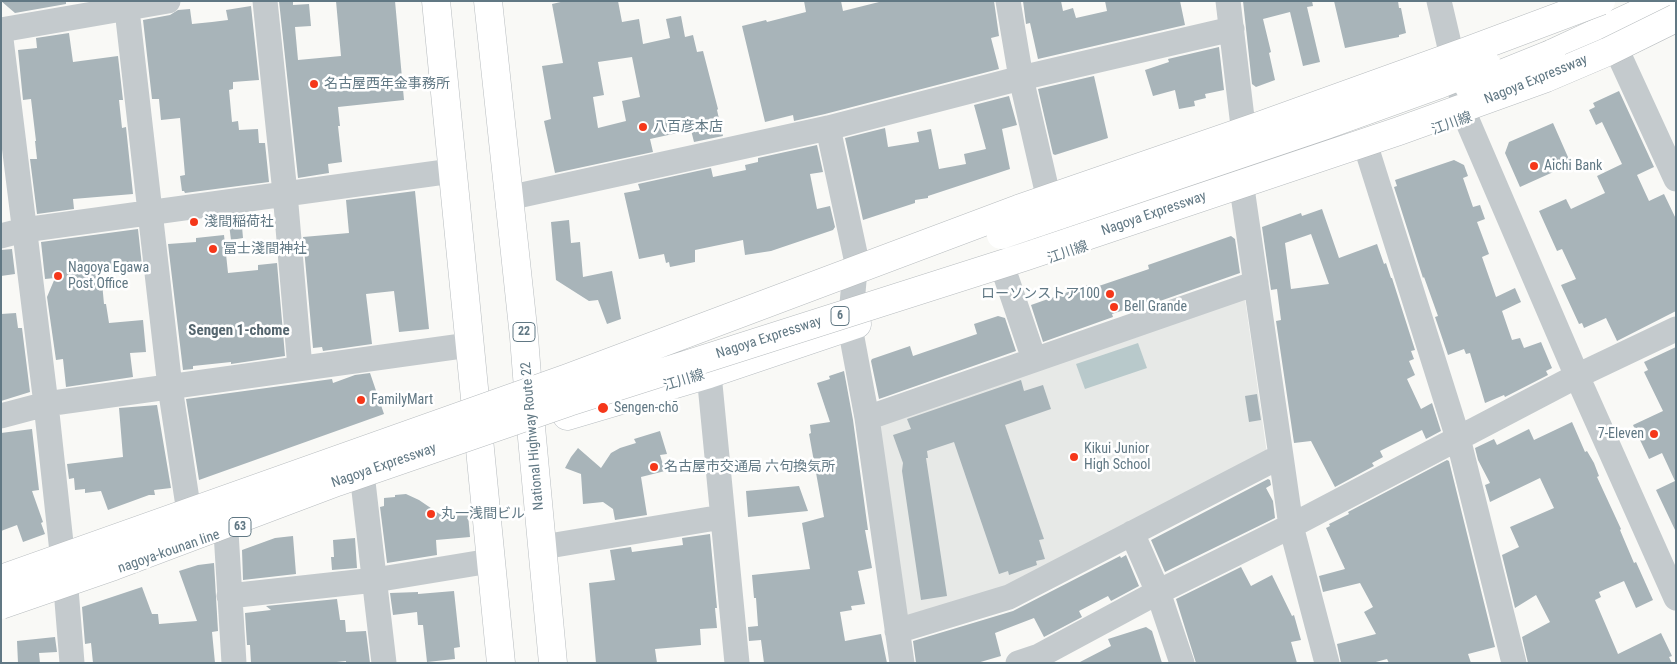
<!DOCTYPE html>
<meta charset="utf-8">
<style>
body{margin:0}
#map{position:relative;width:1677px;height:664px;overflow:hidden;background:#f9f9f6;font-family:"Roboto Condensed",sans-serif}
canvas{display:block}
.frame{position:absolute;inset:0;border:2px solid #617884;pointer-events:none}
</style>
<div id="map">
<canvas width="1677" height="664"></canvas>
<div class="frame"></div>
</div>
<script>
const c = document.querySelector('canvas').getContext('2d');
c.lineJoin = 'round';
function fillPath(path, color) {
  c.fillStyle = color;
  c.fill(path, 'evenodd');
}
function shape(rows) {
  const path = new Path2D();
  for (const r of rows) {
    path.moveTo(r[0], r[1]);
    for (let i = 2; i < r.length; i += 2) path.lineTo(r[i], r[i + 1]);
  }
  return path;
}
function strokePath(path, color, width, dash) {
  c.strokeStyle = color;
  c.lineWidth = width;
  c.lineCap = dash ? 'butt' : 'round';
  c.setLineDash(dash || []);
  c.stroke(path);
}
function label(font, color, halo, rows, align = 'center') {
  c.font = font + ' "Roboto Condensed","Noto Sans JP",sans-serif';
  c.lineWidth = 5;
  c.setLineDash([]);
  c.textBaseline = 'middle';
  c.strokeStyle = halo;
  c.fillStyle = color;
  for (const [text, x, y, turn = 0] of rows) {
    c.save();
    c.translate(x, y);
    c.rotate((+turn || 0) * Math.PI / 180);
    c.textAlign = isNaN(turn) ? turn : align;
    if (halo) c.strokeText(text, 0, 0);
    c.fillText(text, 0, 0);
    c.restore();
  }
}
const built = shape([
 [1245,299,1267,454,1008,591,906,617,878,424]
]);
const water = shape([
 [1138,343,1147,368,1085,389,1076,364]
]);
const building = shape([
 [1,1,66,1,66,4,15,13],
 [279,1,293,1,293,5,309,4,311,26,295,27,298,60,341,56,336,1,395,1,404,100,338,107,340,126,338,126,342,162,328,164,329,173,298,178],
 [565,1,618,1,622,22,639,19,643,44,670,38,666,19,681,16,685,37,693,35,697,52,703,51,718,109,717,110,723,136,694,142,691,130,650,139,653,152,555,173,544,121,551,119,542,66,563,63,552,4],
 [632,57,640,97,622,101,626,121,598,128,593,97,604,95,598,62],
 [804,1,841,1,843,11,883,1,994,1,999,36,991,38,999,69,825,114,794,121,793,115,765,122,742,26,766,20,767,22,806,12],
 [1023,1,1061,1,1063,11,1073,8,1076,18,1107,11,1105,1,1180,1,1185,25,1038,59,1030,23,1026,24],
 [1243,1,1312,1,1313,6,1307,7,1320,62,1303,66,1290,12,1263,19,1271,52,1269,53,1275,80,1256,87,1252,84],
 [1334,1,1398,1,1399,8,1401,8,1406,33,1399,35,1399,37,1345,48],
 [251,6,259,80,233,82,233,89,229,90,232,122,238,121,239,130,258,129,259,143,265,143,269,182,185,193,184,191,182,191,180,176,185,175,180,118,161,120,159,99,152,99,143,20,170,15,178,10,190,9,192,24,212,22,228,20,226,10],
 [69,33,73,62,118,56,123,100,119,100,122,128,126,127,133,194,73,199,74,209,37,214,30,159,37,159,35,141,36,141,31,99,23,100,18,50,37,48,36,38],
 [1219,47,1224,90,1205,94,1206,98,1194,101,1195,106,1179,109,1175,90,1153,96,1145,70,1169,62,1168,59],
 [1094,76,1108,138,1055,155,1053,154,1038,89],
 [1619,91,1654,167,1637,175,1649,201,1664,194,1676,219,1676,311,1617,341,1606,318,1584,328,1582,323,1579,324,1561,285,1576,279,1562,249,1557,251,1539,211,1566,199,1571,209,1605,193,1597,176,1622,164,1602,122,1596,125,1589,110,1595,107,1593,103],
 [1009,96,1017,125,1002,129,1010,169,928,196,928,198,915,200,915,203,863,220,845,138,885,128,888,147,919,142,917,132,931,129,939,169,966,164,964,154,986,149,974,105],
 [1553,123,1571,164,1520,187,1505,153,1509,142],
 [817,145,823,172,810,174,817,209,830,206,835,227,833,230,771,251,745,255,743,240,695,250,695,262,670,267,669,262,666,263,664,254,639,259,624,193,640,190,638,184,711,168,713,177,746,170,745,165,758,162,758,158],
 [1454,160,1464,165,1468,176,1463,178,1473,207,1480,205,1485,219,1477,222,1489,254,1482,257,1496,297,1515,288,1521,302,1502,311,1512,340,1520,338,1524,348,1541,342,1552,368,1546,371,1548,375,1505,397,1504,395,1485,403,1470,353,1466,354,1464,349,1448,355,1435,317,1438,316,1424,277,1423,278,1394,187,1397,186,1395,180],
 [415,191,429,329,399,332,394,291,366,294,372,344,323,351,322,347,313,348,303,237,349,233,346,200],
 [1322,209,1339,258,1377,244,1384,264,1386,263,1391,278,1392,278,1415,350,1411,351,1414,359,1409,361,1415,375,1407,379,1421,409,1432,403,1441,431,1426,439,1422,430,1380,451,1383,457,1372,463,1374,466,1335,487,1311,441,1294,443,1276,321,1281,320,1277,289,1271,290,1262,227,1301,213,1302,216],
 [1311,234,1329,284,1291,289,1285,243],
 [241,215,243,238,231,240,228,216],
 [569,220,571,243,580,242,583,277,612,271,621,319,607,324,598,300,589,301,556,280,551,222],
 [138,229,142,266,103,271,103,272,101,272,104,304,106,304,109,323,143,320,146,352,130,353,133,377,66,387,63,359,56,360,47,297,55,278,45,279,41,242],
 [224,235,228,273,258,270,258,265,277,263,285,356,231,364,231,362,193,366,193,369,183,370,168,244,196,242,196,238],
 [1231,236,1235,239,1240,273,1160,301,1159,298,1112,314,1113,317,1043,342,1031,305,1088,285,1090,289,1149,269,1148,265],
 [12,249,15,274,1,276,1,250],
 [16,313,18,328,22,328,30,392,1,401,1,314],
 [998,316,1005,318,1016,351,879,399,871,361,872,359,910,346,913,356,977,334,974,324],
 [1676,347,1676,532,1656,490,1675,481,1662,453,1649,459,1633,425,1663,411,1644,372,1648,370,1644,362],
 [844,371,853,420,868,530,865,530,872,568,858,571,865,604,851,606,852,610,840,612,845,641,881,634,887,663,764,663,761,640,749,641,748,627,758,626,756,598,754,598,752,575,810,569,802,523,824,517,809,434,811,433,810,425,830,422,817,383,830,379,829,376],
 [370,373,384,414,199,480,186,399,332,379,333,383,355,375],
 [1021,380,1024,391,1043,385,1051,409,1005,425,1044,539,1039,540,1045,559,1036,561,1037,565,1009,575,1008,571,999,574,954,442,927,451,928,458,926,458,947,596,921,600,902,471,903,463,893,435,911,429,907,419],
 [1257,394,1261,420,1249,422,1245,396],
 [157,405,171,488,154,490,155,495,149,495,108,510,101,491,85,493,85,489,75,490,74,478,69,479,67,464,123,457,119,408],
 [1572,422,1585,452,1587,451,1594,463,1599,476,1597,477,1621,529,1620,530,1634,563,1636,562,1653,600,1636,608,1624,581,1599,592,1601,597,1595,600,1618,654,1661,633,1672,656,1669,657,1672,663,1528,663,1522,637,1550,622,1536,595,1515,608,1502,555,1519,547,1510,527,1554,508,1540,478,1490,502,1485,485,1490,483,1478,460,1475,448,1494,439,1497,445,1529,429,1534,440],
 [32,429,39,490,32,491,43,522,41,523,45,534,23,542,17,525,1,531,1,433],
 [660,431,667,454,660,455,665,471,641,477,647,515,615,520,613,509,603,502,583,504,581,474,565,468,571,457,578,448,601,468,611,453,620,448,636,443,634,439],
 [1447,460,1449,461,1495,647,1468,654,1471,663,1389,663,1387,659,1372,663,1341,663,1337,644,1376,634,1364,612,1373,607,1360,583,1323,592,1319,576,1345,569,1326,528,1330,526,1329,524,1349,514,1348,512],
 [1268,479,1270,480,1271,485,1266,488,1273,501,1275,518,1165,572,1151,540],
 [799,486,808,511,748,517,746,491],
 [406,494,419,500,444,517,468,514,470,537,436,540,437,555,387,563,380,507,384,506,384,498,395,497,395,495],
 [710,534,717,608,715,608,717,628,700,629,701,645,655,649,657,663,596,663,589,583,615,580,610,550,631,547,632,552,683,545,682,538],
 [293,536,296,574,243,580,242,550,275,538],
 [355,538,357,568,332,570,331,557,334,557,333,540],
 [1126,555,1139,586,1111,601,1108,596,1079,611,1082,617,1044,637,1034,618,995,633,1001,656,977,663,916,663,913,641,1013,611,1120,556,1121,558],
 [214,563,218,631,212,632,215,663,93,663,91,643,85,644,82,607,142,587,152,614,158,614,159,624,197,621,179,571,198,565],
 [1241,567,1251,586,1272,575,1292,616,1294,615,1301,640,1291,642,1297,663,1196,663,1176,599],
 [454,591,460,647,454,648,455,659,427,662,423,625,418,625,417,612,393,615,390,593,418,592,418,594],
 [337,599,340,620,345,620,346,632,366,631,370,663,346,663,346,661,327,663,251,663,250,645,247,645,245,613,271,610,266,606],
 [1146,627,1152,631,1162,663,1078,663,1111,646,1108,639],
 [55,637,57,652,39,653,40,663,18,663,17,641]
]);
const minor = shape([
 [126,1,170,387,188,506],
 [265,1,285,193,300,368],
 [1008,1,1021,78,1047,191],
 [1228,1,1243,126,1243,195,1281,456,1291,526,1327,663],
 [1439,1,1467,120,1577,376,1676,598],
 [1,30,168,1],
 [1,39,46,404,66,589,72,663],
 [1619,55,1676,179],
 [828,128,856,258,850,327,867,418,902,663],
 [1368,153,1458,438,1514,663],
 [508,198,828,128,1021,78,1232,29],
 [1,236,24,230,452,171],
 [1005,274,1034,359],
 [709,374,737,663],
 [1,416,46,404,469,345],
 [867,418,1256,283],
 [363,482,384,663],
 [226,532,234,663],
 [1132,533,1158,592,1182,663],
 [543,547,722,517],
 [229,596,375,580,490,561],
 [897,631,1009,597,1281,456],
 [1018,663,1039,656,1158,592,1291,526,1577,376,1676,329]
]);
const major = shape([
 [567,416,709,374,857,324]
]);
const highway = shape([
 [436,1,501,663],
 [488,1,524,337,531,427,553,663],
 [1551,54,1665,1]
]);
const highwayBridge = shape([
 [1469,87,1551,54],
 [1001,235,1326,125,1440,84,1487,65],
 [1,579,568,378,1018,209,1259,126,1462,53,1601,1],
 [1,605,114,566,337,482,569,402,1024,257,1399,131,1546,78,1607,52,1676,18]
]);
const markers = [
 [314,84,5,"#f5371a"],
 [643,127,5,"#f5371a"],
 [1534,166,5,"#f5371a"],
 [194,222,5,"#f5371a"],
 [213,249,5,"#f5371a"],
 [58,276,5,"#f5371a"],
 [1110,294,5,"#f5371a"],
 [1114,307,5,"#f5371a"],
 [361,400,5,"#f5371a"],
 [603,408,6,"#f5371a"],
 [1654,434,5,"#f5371a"],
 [1074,457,5,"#f5371a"],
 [654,467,5,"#f5371a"],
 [431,514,5,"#f5371a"]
];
const shields = [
 [840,316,18],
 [524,332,22],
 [240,527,22]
];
const shieldNames = [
 ["6",840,316],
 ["22",524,332],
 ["63",240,527]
];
const streetNames = [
 ["Nagoya Expressway",1536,80,-22],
 ["江川線",1452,124,-20],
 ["Nagoya Expressway",1154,214,-19],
 ["江川線",1068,253,-19],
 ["Nagoya Expressway",769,338,-18],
 ["江川線",684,381,-17],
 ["National Highway Route 22",533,436,-95],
 ["Nagoya Expressway",384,466,-19],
 ["nagoya-kounan line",169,552,-19]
];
const poiNames = [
 ["名古屋西年金事務所",324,84],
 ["八百彦本店",653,127],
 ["Aichi Bank",1544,166],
 ["淺間稲荷社",204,222],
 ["冨士淺間神社",223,249],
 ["Nagoya Egawa",68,268],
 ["Post Office",68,284],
 ["ローソンストア100",1100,294,"right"],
 ["Bell Grande",1124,307],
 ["FamilyMart",371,400],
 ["Sengen-chō",614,408],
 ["7-Eleven",1644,434,"right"],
 ["Kikui Junior",1084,449],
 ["High School",1084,465],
 ["名古屋市交通局 六句換気所",664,467],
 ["丸一浅間ビル",441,514]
];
const neighbourhoodNames = [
 ["Sengen 1-chome",239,331]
];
fillPath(built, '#e7e9e7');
fillPath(water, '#b8c9cb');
fillPath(building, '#a8b4b9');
strokePath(major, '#b7bdc1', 29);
strokePath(highway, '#b7bcbf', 29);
strokePath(minor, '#c4cacd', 25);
strokePath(major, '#fff', 28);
strokePath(highway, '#fff', 28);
strokePath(highwayBridge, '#b7bcbf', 29, []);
strokePath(highwayBridge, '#fff', 28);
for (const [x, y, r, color] of markers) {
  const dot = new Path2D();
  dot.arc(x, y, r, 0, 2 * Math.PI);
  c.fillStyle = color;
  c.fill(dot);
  strokePath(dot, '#fff', 2);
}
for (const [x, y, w] of shields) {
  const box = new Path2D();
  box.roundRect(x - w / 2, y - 9.5, w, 19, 4);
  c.fillStyle = '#fff';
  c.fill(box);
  strokePath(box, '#617884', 1);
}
label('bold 12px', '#617884', null, shieldNames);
label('14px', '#617884', '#fff', streetNames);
label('14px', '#617884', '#fff', poiNames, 'left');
label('bold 15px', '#54656e', '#fff', neighbourhoodNames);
</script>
